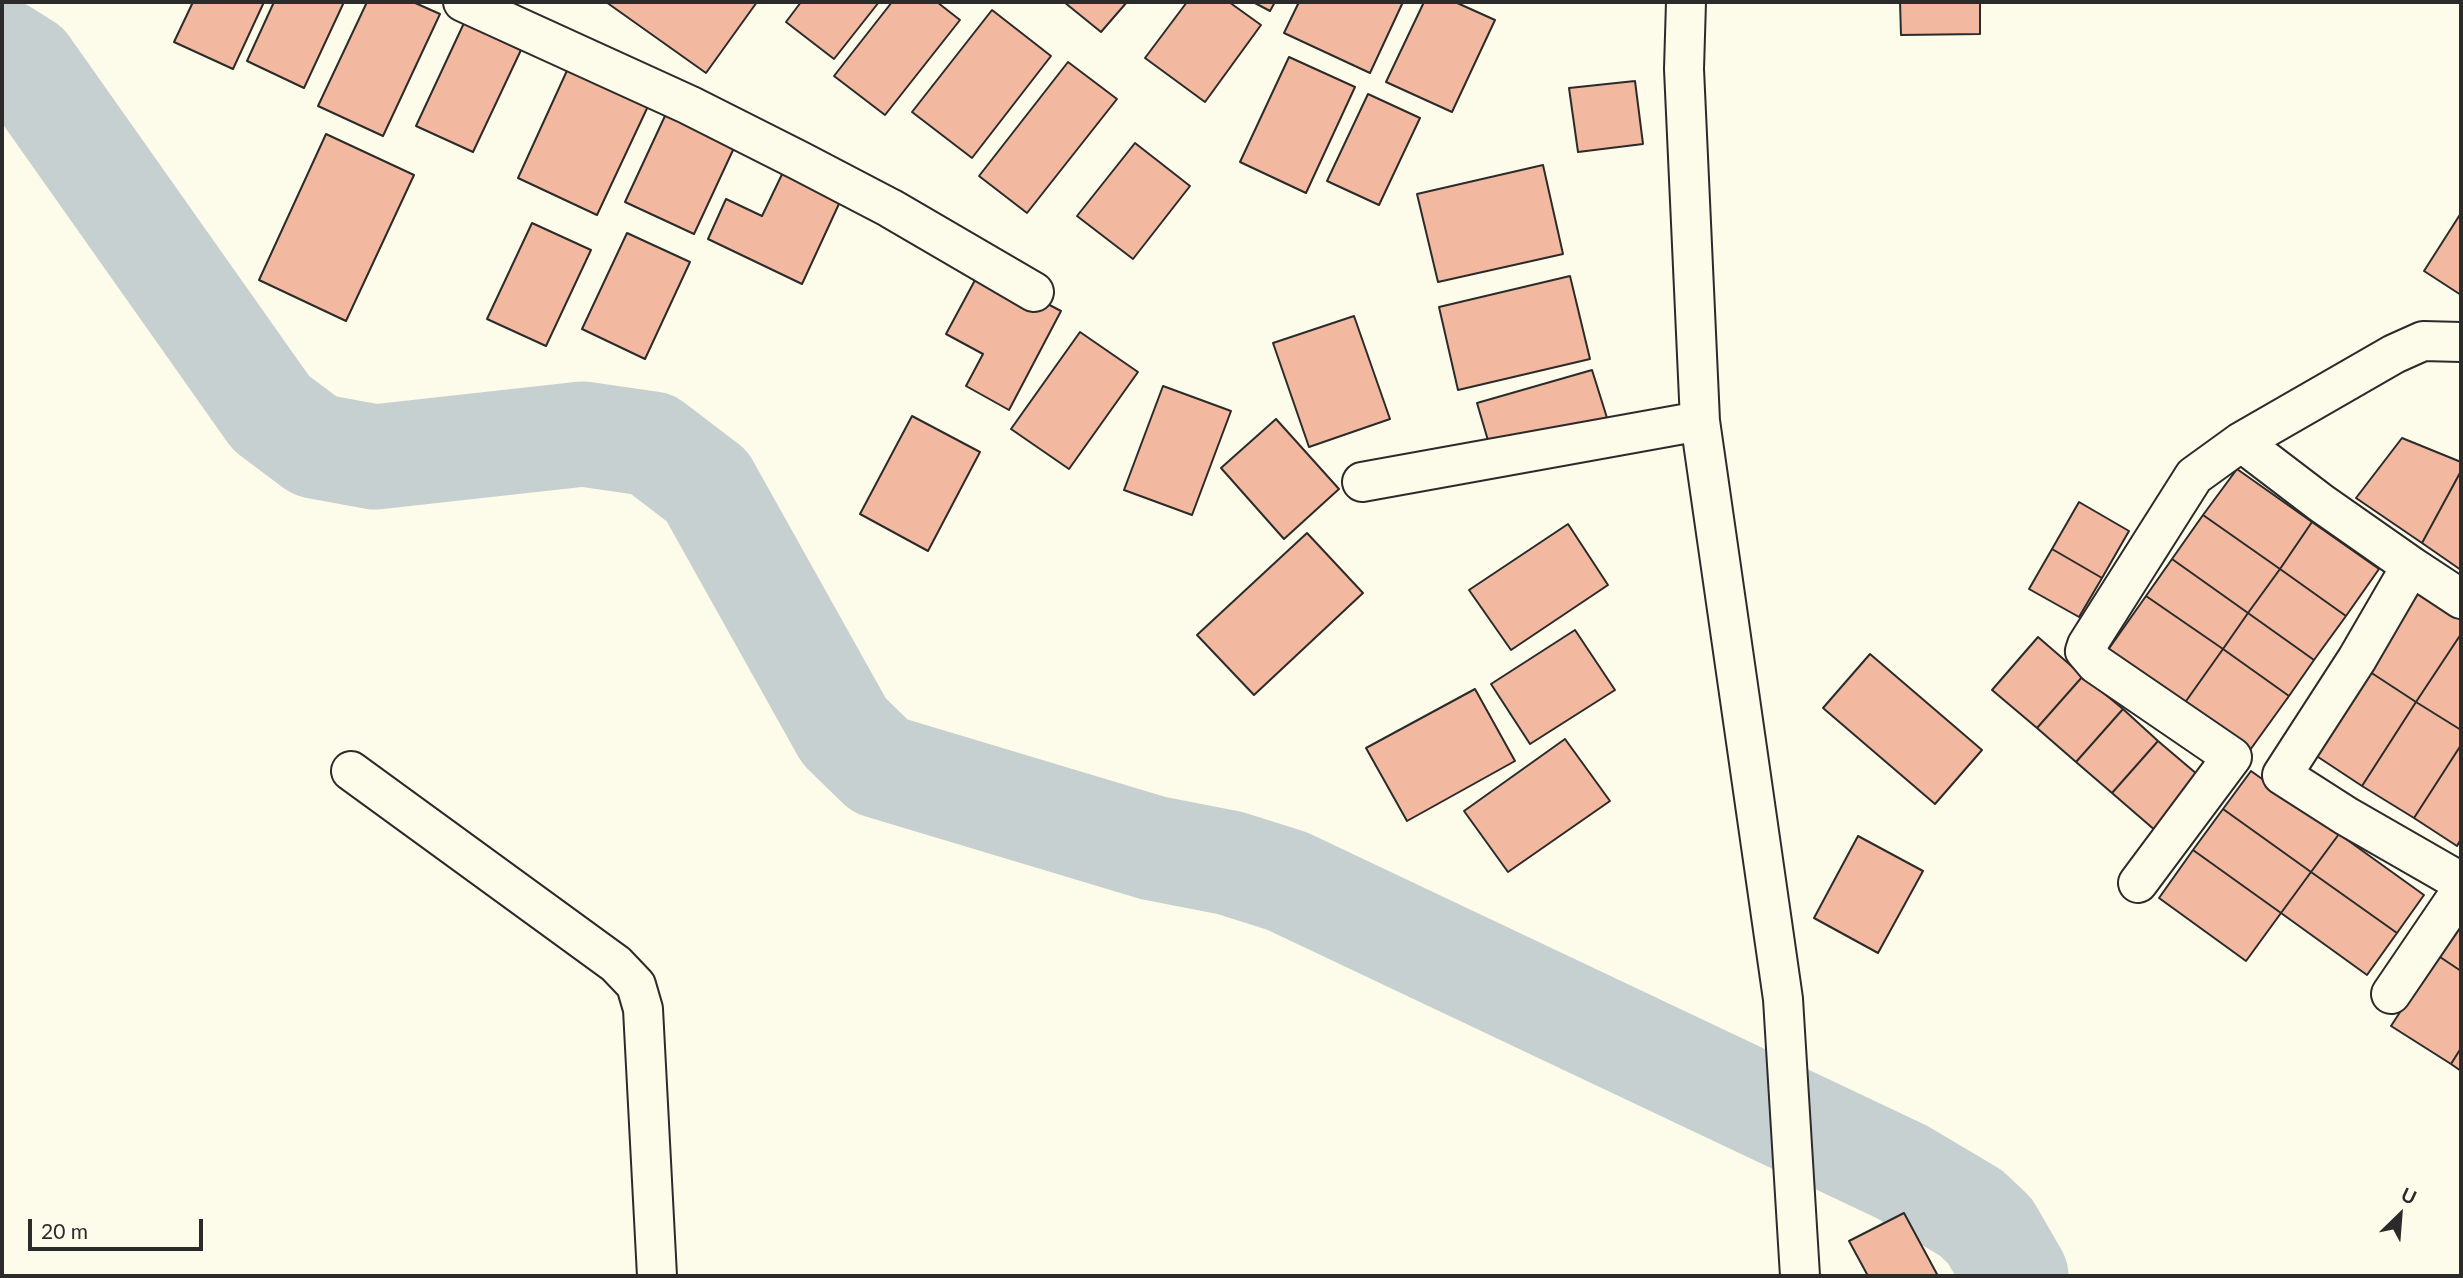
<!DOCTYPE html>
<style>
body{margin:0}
#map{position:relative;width:2463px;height:1278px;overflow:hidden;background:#fdfbea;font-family:Lato,sans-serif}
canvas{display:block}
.frame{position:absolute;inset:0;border:4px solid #2b2b2b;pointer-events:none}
.north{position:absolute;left:2365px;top:1180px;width:70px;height:70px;-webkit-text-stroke:5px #fdfbea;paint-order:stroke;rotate:25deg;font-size:19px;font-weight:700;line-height:28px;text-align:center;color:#2b2b2b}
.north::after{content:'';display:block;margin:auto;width:24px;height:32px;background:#2b2b2b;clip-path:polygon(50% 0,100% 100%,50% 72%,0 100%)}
.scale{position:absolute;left:28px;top:1219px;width:175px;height:32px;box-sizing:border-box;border:4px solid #2b2b2b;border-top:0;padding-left:9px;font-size:21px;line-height:24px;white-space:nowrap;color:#2b2b2b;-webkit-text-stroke:5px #fdfbea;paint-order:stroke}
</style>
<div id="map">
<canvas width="2463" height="1278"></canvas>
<div class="frame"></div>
<div class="north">U</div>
<div class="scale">20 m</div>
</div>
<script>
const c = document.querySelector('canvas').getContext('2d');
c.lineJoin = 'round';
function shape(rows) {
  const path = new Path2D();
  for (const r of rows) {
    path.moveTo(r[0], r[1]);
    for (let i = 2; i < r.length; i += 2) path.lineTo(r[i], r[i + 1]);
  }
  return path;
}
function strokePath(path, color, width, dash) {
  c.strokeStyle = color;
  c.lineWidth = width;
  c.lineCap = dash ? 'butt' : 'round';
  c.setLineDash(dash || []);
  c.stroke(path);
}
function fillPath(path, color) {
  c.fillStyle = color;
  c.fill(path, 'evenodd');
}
const river = shape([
 [2,51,26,66,271,413,315,446,375,457,583,434,652,444,707,486,844,731,880,766,1153,848,1230,863,1287,881,1902,1172,1971,1213,1990,1231,2016,1276]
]);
const building = shape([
 [193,2,264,2,233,69,174,42,193,2],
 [274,2,344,2,304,88,247,61,274,2],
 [367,2,413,2,440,14,383,136,318,106,367,2],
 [606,2,757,2,706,73,606,2],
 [801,2,879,2,834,59,786,22,801,2],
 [892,2,937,2,960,20,885,115,834,76,892,2],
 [1064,2,1127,2,1101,32,1064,2],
 [1187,2,1229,2,1261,25,1205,102,1145,58,1187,2],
 [1253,2,1275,2,1270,11,1253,2],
 [1299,2,1403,2,1370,73,1284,33,1299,2],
 [1424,2,1455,2,1495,20,1452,112,1386,82,1424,2],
 [1900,2,1980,2,1980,34,1901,35,1900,2],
 [992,10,1051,56,972,158,912,112,992,10],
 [464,23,521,50,473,152,416,126,464,23],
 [1289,57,1355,87,1306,193,1240,162,1289,57],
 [1068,62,1117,99,1027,213,979,176,1068,62],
 [570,64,650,102,597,215,518,178,570,64],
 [1635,81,1643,144,1578,152,1569,88,1635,81],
 [1368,94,1420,118,1379,205,1327,181,1368,94],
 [671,103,740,135,694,234,625,202,671,103],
 [326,134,414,175,346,321,259,280,326,134],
 [1135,143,1190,186,1133,259,1077,216,1135,143],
 [1543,165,1563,254,1438,282,1417,194,1543,165],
 [786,166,844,193,802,284,708,239,726,199,762,216,786,166],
 [2461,213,2461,295,2424,271,2461,213],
 [532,223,591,250,546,346,487,319,532,223],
 [627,233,690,262,645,359,582,329,627,233],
 [981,269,1061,311,1009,410,966,386,983,354,946,334,981,269],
 [1570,276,1590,359,1458,390,1439,307,1570,276],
 [1354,316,1390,419,1309,447,1273,343,1354,316],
 [1080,332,1138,372,1069,469,1011,429,1080,332],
 [1592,370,1608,421,1492,454,1477,403,1592,370],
 [1163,386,1231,411,1192,515,1124,490,1163,386],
 [912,416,980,452,928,551,860,514,912,416],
 [1276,419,1339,489,1284,539,1221,468,1276,419],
 [2402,438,2461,462,2461,471,2422,543,2356,498,2402,438],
 [2237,469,2312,522,2280,569,2203,515,2237,469],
 [2461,471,2461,570,2422,543,2461,471],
 [2079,502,2129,531,2102,578,2052,549,2079,502],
 [2203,515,2280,569,2248,613,2172,559,2203,515],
 [2312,522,2379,569,2346,616,2280,569,2312,522],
 [1568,524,1608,585,1511,650,1469,590,1568,524],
 [1307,533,1363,593,1254,695,1197,635,1307,533],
 [2052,549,2102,578,2079,617,2029,589,2052,549],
 [2172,559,2248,613,2223,649,2146,596,2172,559],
 [2280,569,2346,616,2314,660,2248,613,2280,569],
 [2414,590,2461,620,2461,634,2416,702,2364,668,2414,590],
 [2146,596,2223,649,2179,711,2103,657,2146,596],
 [2248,613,2314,660,2289,696,2223,649,2248,613],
 [1575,630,1615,690,1530,744,1491,684,1575,630],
 [2461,634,2461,730,2416,702,2461,634],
 [2038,637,2083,676,2037,728,1992,690,2038,637],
 [2223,649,2289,696,2245,757,2179,711,2223,649],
 [1870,654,1982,750,1935,804,1823,708,1870,654],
 [2364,668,2416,702,2362,786,2309,751,2364,668],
 [2083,676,2123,709,2076,762,2037,728,2083,676],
 [1475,689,1515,761,1407,821,1366,748,1475,689],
 [2416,702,2461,730,2461,745,2414,818,2362,786,2416,702],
 [2123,709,2158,741,2112,793,2076,762,2123,709],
 [1565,739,1610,801,1508,872,1464,811,1565,739],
 [2158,741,2211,786,2164,838,2112,793,2158,741],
 [2461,745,2461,839,2457,846,2414,818,2461,745],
 [2251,771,2339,834,2311,872,2223,809,2251,771],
 [2223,809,2311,872,2281,913,2193,850,2223,809],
 [2339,834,2424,895,2397,933,2311,872,2339,834],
 [1858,836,1923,871,1878,953,1814,918,1858,836],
 [2193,850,2281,913,2246,961,2159,898,2193,850],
 [2311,872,2397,933,2367,975,2281,913,2311,872],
 [2461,918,2461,971,2437,955,2461,918],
 [2437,955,2461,971,2461,1048,2451,1064,2391,1026,2437,955],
 [2461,1048,2461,1071,2451,1064,2461,1048],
 [1904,1213,1938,1276,1868,1276,1849,1241,1904,1213]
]);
const street = shape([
 [463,2,689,105,800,161,890,208,1034,292],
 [1686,2,1684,69,1700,421,1783,999,1800,1276],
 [2241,442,2321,503,2411,566,2357,659,2282,775,2346,816,2461,882],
 [1362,482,1700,421],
 [2411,566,2461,599],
 [351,771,616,964,636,985,643,1009,657,1276],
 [2138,883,2232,757,2096,664,2085,651,2087,645,2194,476,2241,442,2394,354,2423,341,2461,342],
 [2391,994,2461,891]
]);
strokePath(river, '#c7d0d0', 105);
fillPath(building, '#f2b8a0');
strokePath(building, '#2b2b2b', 2);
strokePath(street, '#2b2b2b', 42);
strokePath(street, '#fdfbea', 38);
</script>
